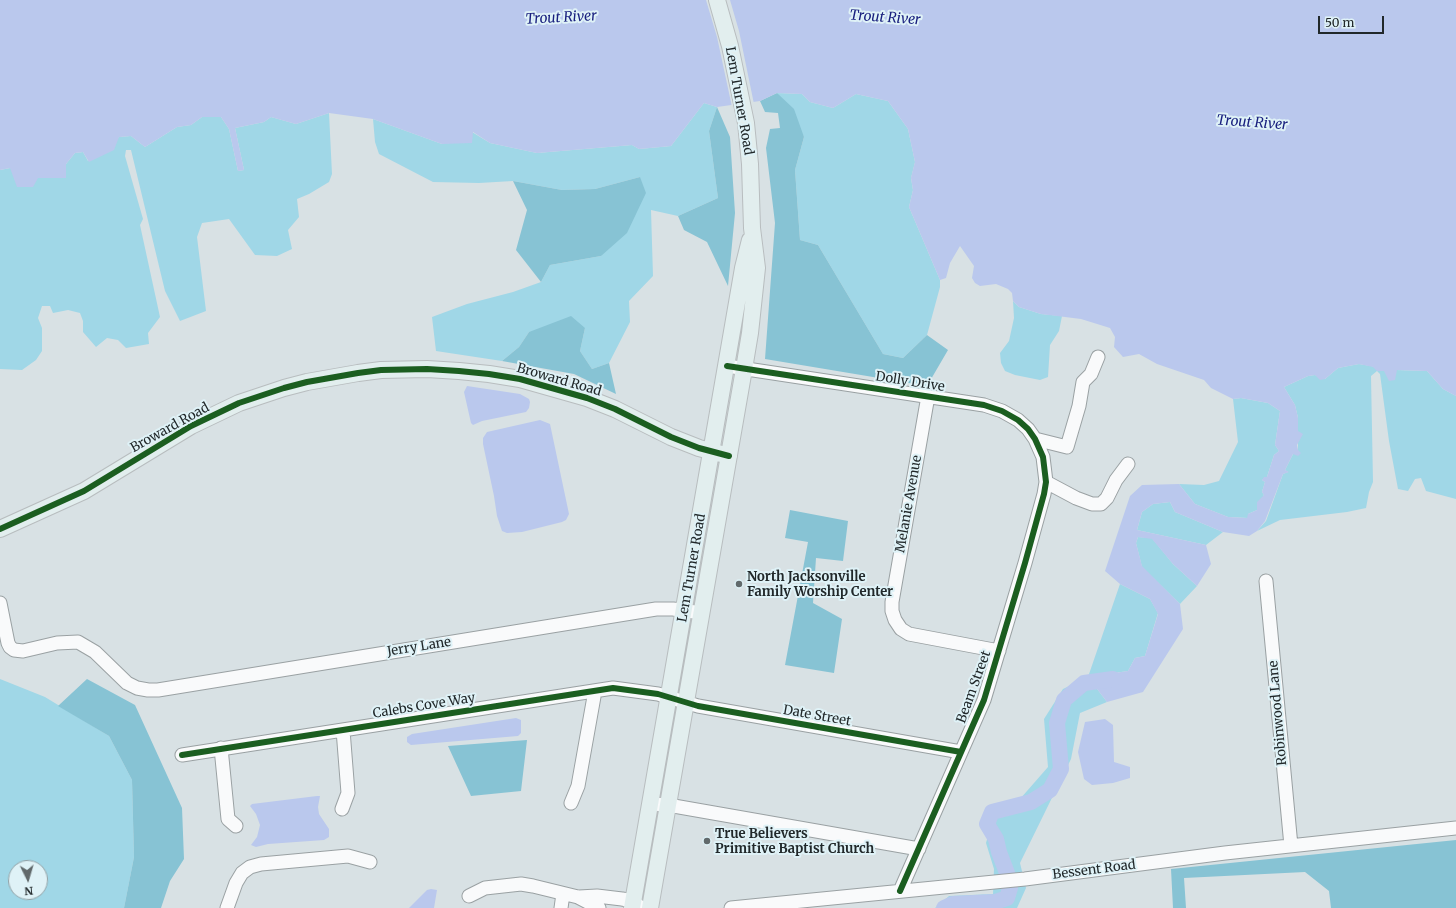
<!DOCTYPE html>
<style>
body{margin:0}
#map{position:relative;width:1456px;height:908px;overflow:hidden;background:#d8e1e4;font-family:Merriweather,serif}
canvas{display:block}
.north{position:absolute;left:8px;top:860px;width:40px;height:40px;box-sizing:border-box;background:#dff2f7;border:1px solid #93a1a5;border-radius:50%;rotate:175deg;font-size:11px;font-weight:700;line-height:16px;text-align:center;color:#21282a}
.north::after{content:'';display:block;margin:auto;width:14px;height:18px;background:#61696b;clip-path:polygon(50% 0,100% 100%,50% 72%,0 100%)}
.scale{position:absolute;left:1318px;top:16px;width:66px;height:18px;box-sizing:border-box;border:2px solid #21282a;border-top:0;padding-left:5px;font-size:12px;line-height:14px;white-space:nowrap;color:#21282a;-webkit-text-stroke:3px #dff2f7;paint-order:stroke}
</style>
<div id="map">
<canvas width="1456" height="908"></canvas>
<div class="north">N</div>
<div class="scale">50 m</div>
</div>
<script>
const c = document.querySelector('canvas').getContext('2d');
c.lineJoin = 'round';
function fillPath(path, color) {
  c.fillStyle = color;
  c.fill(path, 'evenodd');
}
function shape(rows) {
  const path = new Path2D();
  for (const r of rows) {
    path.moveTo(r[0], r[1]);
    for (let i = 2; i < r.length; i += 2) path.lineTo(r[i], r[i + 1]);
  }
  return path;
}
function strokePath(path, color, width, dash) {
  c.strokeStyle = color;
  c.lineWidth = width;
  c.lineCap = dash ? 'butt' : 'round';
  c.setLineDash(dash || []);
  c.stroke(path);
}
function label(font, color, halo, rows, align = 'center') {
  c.font = font + ' Merriweather,serif';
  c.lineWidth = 4;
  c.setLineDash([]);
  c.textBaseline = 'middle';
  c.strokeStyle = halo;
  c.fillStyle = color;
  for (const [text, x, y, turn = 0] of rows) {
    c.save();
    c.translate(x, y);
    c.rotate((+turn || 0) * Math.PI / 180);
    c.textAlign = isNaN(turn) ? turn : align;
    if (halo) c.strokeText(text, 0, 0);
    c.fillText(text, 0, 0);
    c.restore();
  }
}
const green = shape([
 [777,93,802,94,810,102,833,108,856,94,888,101,908,129,915,162,911,178,913,190,909,207,940,280,940,287,927,335,903,358,883,354,818,245,800,240,795,170,804,137],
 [704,103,717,107,709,131,718,198,678,216,651,210,653,276,629,301,630,322,609,363,592,369,580,351,585,328,529,332,519,347,502,361,436,351,432,317,467,304,513,292,541,282,550,265,601,256,640,177,595,189,562,190,513,181,479,183,433,182,379,154,375,142,373,119,442,144,472,132,490,143,537,153,632,145,639,149,671,146],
 [329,113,332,174,329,182,309,194,297,199,299,217,288,230,292,249,277,256,255,255,229,219,202,223,197,237,206,311,180,321,165,291,131,150,126,150,125,156,143,219,140,225,160,317,148,333,149,344,126,348,118,340,107,338,96,347,83,332,83,321,80,313,68,310,53,313,50,306,42,306,38,318,42,328,42,351,36,360,22,370,0,369,0,170,10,168,38,178,66,178,66,164,75,153,83,152,88,161,119,137,131,136,145,147,177,127,191,125,202,117,221,117,229,129,238,171,244,170,235,128,264,122,271,117,296,124],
 [1013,301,1019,307,1041,314,1062,316,1059,331,1050,345,1048,377,1040,380,1015,375,1005,371,1001,363,1000,353,1009,341,1014,318],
 [1359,364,1396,370,1427,371,1443,389,1456,396,1456,499,1426,491,1421,478,1415,479,1408,491,1398,489,1389,441,1380,374,1377,371,1371,376,1373,482,1369,492,1366,508,1347,512,1280,520,1257,531,1266,521,1283,474,1288,472,1285,470,1293,454,1298,450,1298,418,1295,405,1284,387,1308,376,1315,375,1325,379,1338,368],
 [1241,398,1268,403,1280,411,1275,445,1279,451,1274,455,1267,477,1262,480,1265,482,1262,492,1264,495,1257,510,1248,514,1248,518,1228,517,1195,504,1179,484,1204,485,1219,481,1238,442,1233,399],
 [1170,502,1175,512,1223,532,1206,545,1137,530,1142,512,1153,504],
 [1138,537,1152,538,1173,564,1197,586,1180,604,1142,567,1136,543],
 [1120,584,1150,599,1158,613,1145,656,1135,658,1128,671,1088,677,1107,702,1080,713,1071,759,1020,863,1026,888,1017,908,935,908,949,896,993,894,994,869,986,843,988,836,982,817,990,806,1020,799,1048,767,1044,719,1063,689,1088,677],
 [0,679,45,697,109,736,132,780,134,857,124,908,0,908],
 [16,868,40,868,40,892,16,892]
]);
const forest = shape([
 [777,93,794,109,804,137,795,170,800,240,818,245,883,354,903,358,927,335,948,350,927,386,765,359,775,223,766,148,770,129,780,128,778,113,765,112,760,101],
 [717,107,730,137,735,213,728,286,707,242,684,230,678,216,718,198,709,131],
 [640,177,646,193,627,233,601,256,550,265,541,282,516,250,527,210,513,181,562,190,595,189],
 [571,316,585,328,580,351,592,369,609,363,616,394,574,374,502,361,519,347,529,332],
 [790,510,848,521,843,561,816,558,813,603,842,619,834,673,785,665,808,542,785,538],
 [87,679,135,705,182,808,184,859,170,881,161,908,124,908,134,857,132,780,109,736,58,706],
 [527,740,521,791,471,796,448,746],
 [1456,840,1456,908,1331,908,1329,891,1305,872,1184,878,1186,908,1173,908,1171,869]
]);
const water = shape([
 [0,0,1456,0,1456,396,1443,389,1427,371,1397,370,1395,380,1389,381,1384,371,1377,371,1373,367,1359,364,1338,368,1325,379,1320,380,1315,375,1308,376,1284,387,1295,405,1298,418,1298,431,1303,434,1297,445,1298,450,1301,453,1298,456,1293,454,1285,470,1289,472,1283,474,1265,521,1257,531,1249,536,1223,532,1175,512,1170,502,1153,504,1142,512,1137,530,1206,545,1211,564,1197,586,1173,564,1152,539,1138,537,1136,543,1142,566,1180,604,1183,629,1143,692,1107,702,1088,677,1128,671,1135,658,1145,656,1158,614,1150,599,1120,584,1105,571,1130,496,1142,485,1179,484,1195,504,1228,517,1247,518,1248,514,1257,510,1257,502,1264,495,1262,492,1265,482,1262,480,1264,477,1267,477,1274,455,1279,451,1275,445,1280,411,1268,403,1241,398,1233,399,1211,388,1204,380,1157,364,1139,354,1123,357,1114,347,1115,337,1110,328,1081,319,1041,314,1019,307,1013,301,1012,293,1008,289,996,284,980,286,975,283,972,278,974,266,960,246,950,263,946,278,940,280,909,207,913,190,911,178,915,162,908,129,888,101,856,94,833,108,810,102,802,94,777,93,760,101,717,107,704,103,671,146,639,149,632,145,537,153,490,143,473,132,472,143,442,144,373,119,329,113,296,124,271,117,264,122,235,128,244,170,238,171,229,129,221,117,202,117,191,125,177,127,145,147,131,136,119,137,114,150,89,162,83,152,75,153,66,164,66,178,38,178,33,187,17,187,10,168,0,170],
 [467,386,520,394,529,399,530,402,529,408,526,412,482,421,473,425,471,423,464,392],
 [540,420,550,424,569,514,566,520,562,522,522,532,507,533,502,531,497,516,494,496,483,444,483,438,487,432],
 [516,718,521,720,521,733,518,736,411,745,407,742,407,737,412,734],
 [1105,719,1113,725,1114,762,1130,767,1130,778,1113,783,1092,785,1084,779,1078,752,1085,722],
 [317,796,320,796,318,807,319,814,329,829,329,837,324,840,268,844,256,847,251,845,257,837,260,825,256,814,250,806,252,804],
 [431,889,437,890,434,908,409,908,427,890]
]);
const pier = shape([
 [706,0,730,0,739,31,754,104,732,107,717,37]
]);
const river = shape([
 [944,908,953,904,995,902,1007,898,1010,888,1007,873,999,852,996,839,987,824,992,812,1031,802,1050,790,1061,769,1057,723,1064,700,1084,683,1113,679]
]);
const minor = shape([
 [727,366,984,405,1002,411,1018,420,1028,429,1035,439,1043,457,1046,482,1044,494,1025,563,984,700,900,891],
 [928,396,892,602,892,611,895,620,901,629,909,634,999,651],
 [1035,439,1067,447,1079,406,1083,382,1091,374,1098,357],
 [1046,482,1076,498,1092,504,1101,504,1107,498,1116,480,1128,464],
 [1266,581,1291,846],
 [0,603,8,643,10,647,14,650,23,651,57,643,78,642,95,652,127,683,137,688,148,690,158,690,656,609,673,609,702,613],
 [221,748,228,819,236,826],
 [182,755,613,688,658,694,698,706,961,752],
 [571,803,578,786,595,691],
 [651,804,668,805,919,849],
 [342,809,348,793,343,730],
 [469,896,485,888,521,884,533,886,578,897,599,908],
 [579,897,597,896,622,899,633,901,641,908],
 [227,908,236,883,242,873,250,867,261,864,348,856,370,862],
 [561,908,563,894],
 [731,908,1025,879,1225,853,1456,828]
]);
const major = shape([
 [0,529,84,491,191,426,239,403,284,388,307,382,358,373,381,370,427,369,459,371,489,374,520,379,587,398,615,409,671,437,699,448,729,456],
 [632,908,743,268,750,240],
 [650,908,744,369,750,333,757,268,752,228,750,164,746,123,730,46,717,0]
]);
const cycleway = shape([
 [727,366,984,405,1002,411,1018,420,1028,429,1035,439,1043,457,1046,482,1044,494,1025,563,984,700,900,891],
 [0,529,84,491,191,426,239,403,284,388,307,382,358,373,381,370,427,369,459,371,489,374,520,379,587,398,615,409,671,437,699,448,729,456],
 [182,755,613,688,658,694,698,706,961,752]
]);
const markers = [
 [739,584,4,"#61696b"],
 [707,841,4,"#61696b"]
];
const streetNames = [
 ["Lem Turner Road",739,101,80],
 ["Broward Road",559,380,16],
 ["Dolly Drive",910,382,9],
 ["Broward Road",170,428,-29],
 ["Melanie Avenue",909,504,-80],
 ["Lem Turner Road",692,568,-80],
 ["Jerry Lane",419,647,-9],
 ["Beam Street",974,687,-70],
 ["Calebs Cove Way",424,706,-9],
 ["Robinwood Lane",1278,713,-95],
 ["Date Street",817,716,10],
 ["Bessent Road",1094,870,-7]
];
const poiNames = [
 ["North Jacksonville",747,577],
 ["Family Worship Center",747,592],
 ["True Believers",715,834],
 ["Primitive Baptist Church",715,849]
];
const waterNames = [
 ["Trout River",561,18,-3],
 ["Trout River",885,18,4],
 ["Trout River",1252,123,4]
];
fillPath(green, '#a0d7e7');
fillPath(forest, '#87c3d4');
fillPath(water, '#bac8ed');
fillPath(pier, '#d8e1e4');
strokePath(river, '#bac8ed', 16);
strokePath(minor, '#9aa1a3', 15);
strokePath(major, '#b8bdbf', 18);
strokePath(minor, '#f9fafb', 13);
strokePath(major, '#e2eeee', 16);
strokePath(cycleway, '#1b5e20', 6);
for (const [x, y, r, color] of markers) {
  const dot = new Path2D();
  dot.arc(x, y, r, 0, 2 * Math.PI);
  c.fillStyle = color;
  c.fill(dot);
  strokePath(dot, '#dff2f7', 1.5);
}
label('13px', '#21282a', '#dff2f7', streetNames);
label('bold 13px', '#21282a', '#dff2f7', poiNames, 'left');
label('italic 14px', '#19207f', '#dff2f7', waterNames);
</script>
